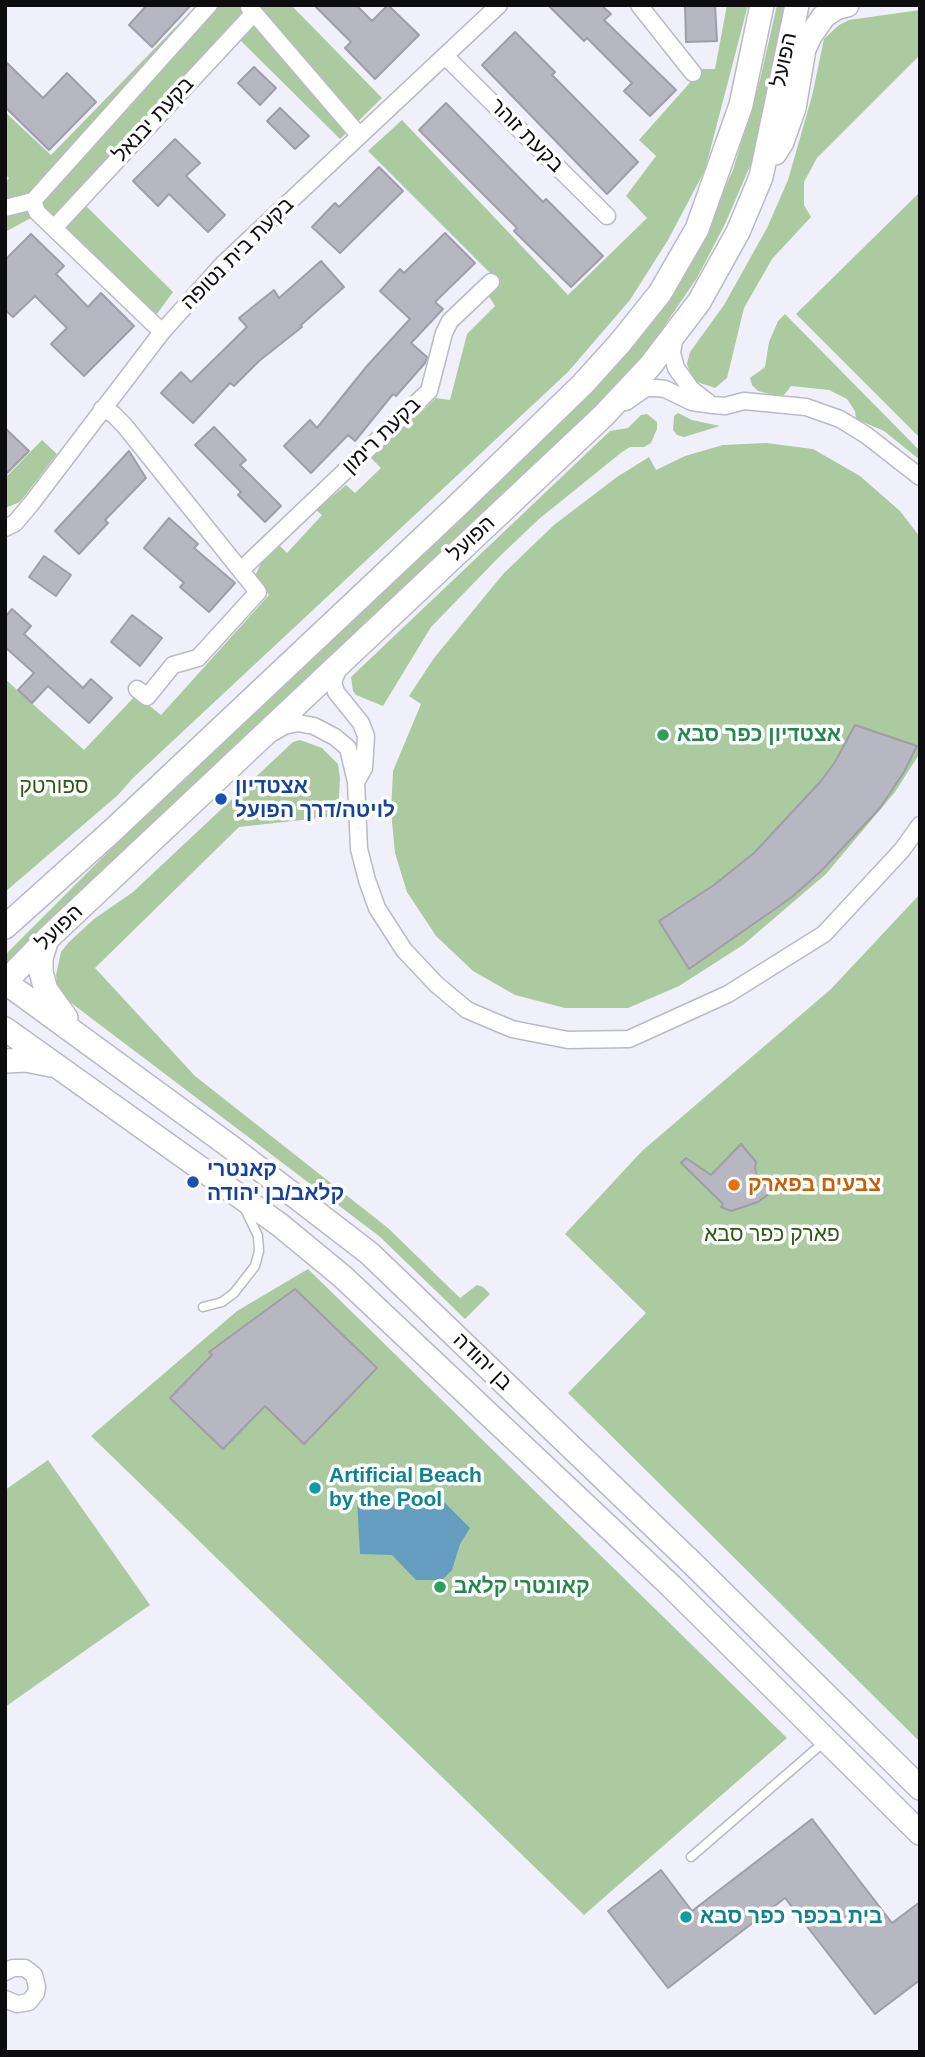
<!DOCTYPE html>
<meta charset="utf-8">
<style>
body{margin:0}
#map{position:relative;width:925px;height:2057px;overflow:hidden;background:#f0f0fb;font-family:Arial,sans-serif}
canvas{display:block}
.frame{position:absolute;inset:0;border:7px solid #0d0d10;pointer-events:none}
</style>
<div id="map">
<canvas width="925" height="2057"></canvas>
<div class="frame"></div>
</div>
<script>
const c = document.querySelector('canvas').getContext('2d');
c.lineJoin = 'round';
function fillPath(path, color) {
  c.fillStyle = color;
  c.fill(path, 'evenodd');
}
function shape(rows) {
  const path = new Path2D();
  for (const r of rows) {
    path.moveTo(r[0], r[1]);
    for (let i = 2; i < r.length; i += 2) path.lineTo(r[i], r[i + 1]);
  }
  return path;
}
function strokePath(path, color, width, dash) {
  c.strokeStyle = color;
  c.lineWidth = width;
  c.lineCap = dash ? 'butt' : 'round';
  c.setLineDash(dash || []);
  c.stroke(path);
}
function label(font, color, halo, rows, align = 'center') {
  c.font = font + ' Arial,Heebo,sans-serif';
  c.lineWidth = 7;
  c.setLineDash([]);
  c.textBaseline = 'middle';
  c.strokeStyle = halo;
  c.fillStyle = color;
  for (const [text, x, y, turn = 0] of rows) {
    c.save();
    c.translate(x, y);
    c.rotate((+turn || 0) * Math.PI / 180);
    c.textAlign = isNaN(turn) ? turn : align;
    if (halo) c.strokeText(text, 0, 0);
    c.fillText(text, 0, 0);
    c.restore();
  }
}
const green = shape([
 [197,5,291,5,382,98,340,139,241,41,85,205,173,292,154,318,45,219,31,218,5,232,5,183,9,178,5,174,5,112,51,155],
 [727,5,748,5,705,170,668,240,630,300,568,372,133,778,118,795,5,892,5,679,84,750,136,695,161,715,269,595,255,576,263,559,278,544,287,553,322,515,316,510,346,485,355,493,381,468,371,458,436,398,450,400,467,334,495,306,488,295,500,283,368,151,402,120,568,295,647,218,626,196,656,156,639,140,702,69,715,69],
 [777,5,786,5,766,112,750,166,725,224,697,278,641,360,583,420,5,968,5,955,172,788,446,529,704,234,733,170,760,80],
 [920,10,920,55,817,158,804,182,804,205,811,217,772,259,744,308,727,378,715,388,697,382,691,375,687,364,690,352,724,305,767,228,788,180,812,96,824,39,839,25,849,20],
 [920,192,920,438,796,314],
 [785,314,920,451,920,460,884,431,856,419,855,411,847,399,829,390,791,386,784,395,777,396,758,391,752,385,750,378,765,367,769,342,778,321],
 [678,413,692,420,720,426,684,437,677,435,673,430,674,416],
 [647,414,657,422,657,429,651,443,644,447,630,447,622,452,539,519,501,555,431,627,383,706,356,695,353,691,351,677,610,431,628,428,641,415],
 [42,440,57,454,20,502,5,508,5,478],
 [766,443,813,449,860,476,900,511,920,537,920,753,895,792,826,874,743,945,679,986,628,1008,565,1008,515,995,473,971,436,936,407,892,395,853,391,812,393,771,421,704,409,696,434,658,504,573,554,525,617,477,649,457,656,470,685,456,723,445],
 [300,740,322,748,338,764,340,778,338,816,239,827,95,968,195,1076,388,1228,460,1298,477,1285,483,1287,490,1294,465,1319,379,1236,62,996,57,985,56,975,61,952,68,943,94,919,133,892,293,742],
 [920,894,920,1742,568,1393,646,1313,565,1234,642,1151,831,989],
 [308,1269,787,1738,584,1915,91,1436,237,1311],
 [48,1460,150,1605,5,1707,5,1490]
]);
const water = shape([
 [440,1498,470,1528,460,1544,452,1570,442,1580,416,1580,392,1555,360,1554,357,1500]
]);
const building = shape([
 [147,5,191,5,152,47,129,25,147,5],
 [314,5,356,5,372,21,388,5,419,35,375,79,345,48,351,42,314,5],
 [548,5,601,5,611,14,604,20,676,90,650,116,624,91,632,83,587,38,584,41,548,5],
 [685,5,715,5,717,41,686,42,685,5],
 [515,32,555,72,552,75,638,162,607,194,482,65,515,32],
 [5,61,43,98,67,73,96,102,49,150,5,107,5,61],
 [254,67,276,88,260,105,238,83,254,67],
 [446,103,543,202,546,199,603,256,571,287,514,231,517,228,419,130,446,103],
 [280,108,309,136,295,149,267,121,280,108],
 [175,139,200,163,186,176,225,215,208,232,169,194,158,206,133,181,175,139],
 [379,167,403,191,340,253,312,227,335,203,339,207,379,167],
 [445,233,475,263,435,302,443,309,411,343,427,357,425,363,396,396,393,394,355,441,348,435,311,473,284,446,310,420,317,428,367,366,410,319,380,291,400,269,404,273,445,233],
 [31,234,64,266,56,274,88,307,101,293,134,326,84,376,51,344,67,328,35,296,13,317,5,310,5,260,31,234],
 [321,261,344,287,301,325,302,327,259,361,234,386,230,383,193,423,161,393,181,372,191,382,247,327,239,318,274,290,279,298,321,261],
 [214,427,246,460,240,465,281,506,265,522,238,495,241,492,195,445,214,427],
 [5,428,29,451,5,475,5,428],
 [129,451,146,478,105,520,108,523,79,554,55,531,129,451],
 [169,518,198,544,194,548,235,583,209,612,180,587,184,583,144,548,169,518],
 [44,556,71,575,56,596,29,577,44,556],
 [12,609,31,626,24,634,83,688,91,679,112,698,89,723,48,686,32,703,18,690,34,673,5,647,5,617,12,609],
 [132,615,162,638,140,666,111,642,132,615],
 [855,725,917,746,904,772,880,808,821,871,792,897,689,969,659,921,714,885,754,853,821,781,835,762,855,725],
 [741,1144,756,1162,755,1168,757,1177,771,1192,758,1202,731,1211,721,1207,723,1204,681,1163,686,1158,711,1175,741,1144],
 [295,1289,377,1368,304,1444,265,1406,223,1449,170,1398,212,1355,209,1352,295,1289],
 [812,1819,892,1923,920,1902,920,1980,875,2014,785,1898,668,1988,608,1911,661,1870,692,1911,812,1819]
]);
const lane = shape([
 [203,1307,222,1302,234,1293,255,1266,259,1251,258,1236,245,1209],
 [691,1857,824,1742]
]);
const street = shape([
 [639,5,693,73],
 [249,7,359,135],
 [446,57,607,216],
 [33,201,37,212,162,332],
 [5,208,33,201,209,5],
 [54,228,254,13],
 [675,334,672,353,676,368,691,389,708,402],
 [626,402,646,388,656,388,665,389,692,402,713,405,725,406,744,401,806,407,840,419,866,435,920,477],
 [102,409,113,414,124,425,258,592,198,658,173,665,147,697,137,689],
 [5,528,15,523,31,504,162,332,222,265,499,5],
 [241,570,429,391,444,333,450,321,491,282],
 [340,665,333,682,336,692,361,723,366,736,364,768,356,782],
 [274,732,284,726,298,723,314,726,335,737,348,748,356,782,359,849,367,880,377,908,404,950,436,984,467,1010,512,1029,568,1040,629,1039,728,994,824,934,902,850,920,825],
 [5,1972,13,1968,25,1968,34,1975,37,1987,36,1993,29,2002,17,2004,5,1999]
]);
const secondary = shape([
 [775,153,782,142,794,108,804,49,810,36,824,16,836,8,847,5],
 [5,927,112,831,457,506,583,384,620,343,660,293,697,229,741,105,762,5],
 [47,939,41,958,41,972,46,990,66,1018],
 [5,982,47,939,603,416,650,366,699,302,738,232,761,177,797,5],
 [5,982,235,1150,369,1253,692,1563,920,1788],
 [5,1029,280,1225,343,1277,671,1586,920,1833],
 [5,1061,26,1060,51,1065]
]);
const markers = [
 [663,735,7,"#2e9e5b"],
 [221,799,7,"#1a4fb4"],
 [193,1182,7,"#1a4fb4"],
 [734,1185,7,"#e8710a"],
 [315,1488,7,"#0f9aa8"],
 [440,1587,7,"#2e9e5b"],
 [686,1917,7,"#0f9aa8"]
];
const streetNames = [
 ["הפועל",785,60,-78],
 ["בקעת יבנאל",154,120,-47],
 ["בקעת זוהר",526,136,45],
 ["בקעת בית נטופה",238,254,-45],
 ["בקעת רימון",382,436,-44],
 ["הפועל",472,539,-43],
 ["הפועל",60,928,-44],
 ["בן יהודה",482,1362,44]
];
const leisureNames = [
 ["אצטדיון כפר סבא",677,735],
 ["קאונטרי קלאב",454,1587]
];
const parkNames = [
 ["ספורטק",54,787],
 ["פארק כפר סבא",772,1235]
];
const transitNames = [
 ["אצטדיון",235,787],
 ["לויטה/דרך הפועל",235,811],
 ["קאנטרי",207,1170],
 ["קלאב/בן יהודה",207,1194]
];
const foodNames = [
 ["צבעים בפארק",748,1185]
];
const cultureNames = [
 ["Artificial Beach",329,1476],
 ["by the Pool",329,1500],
 ["בית בכפר כפר סבא",700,1917]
];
fillPath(green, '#acca9f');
fillPath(water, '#649dbf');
fillPath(building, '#b7b7c2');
strokePath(building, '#9e9da8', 2);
strokePath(lane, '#babac5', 11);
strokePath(street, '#babac5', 19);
strokePath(secondary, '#babac5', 26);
strokePath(lane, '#fff', 8);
strokePath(street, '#fff', 16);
strokePath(secondary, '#fff', 23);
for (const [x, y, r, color] of markers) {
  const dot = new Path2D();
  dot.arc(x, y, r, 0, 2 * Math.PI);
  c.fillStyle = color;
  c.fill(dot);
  strokePath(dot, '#fff', 2.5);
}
label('21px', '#0d0d10', '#fff', streetNames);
label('bold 21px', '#27864d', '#fff', leisureNames, 'left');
label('21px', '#2d5814', '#fff', parkNames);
label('bold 21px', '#164399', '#fff', transitNames, 'left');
label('bold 21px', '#c56008', '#fff', foodNames, 'left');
label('bold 21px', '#0d838f', '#fff', cultureNames, 'left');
</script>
